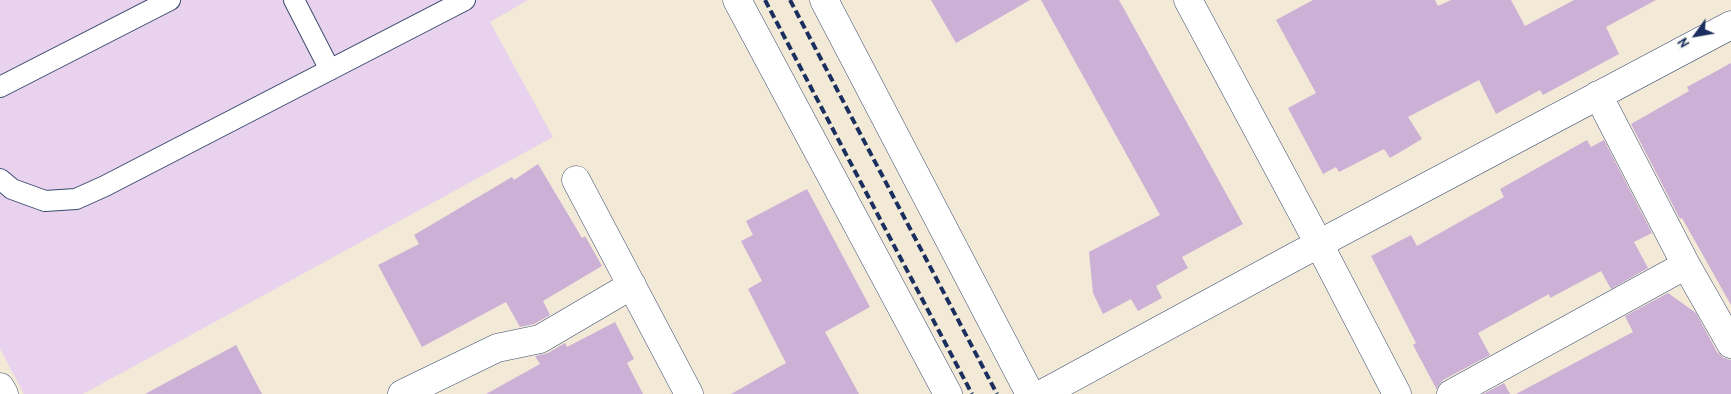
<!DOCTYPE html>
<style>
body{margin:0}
#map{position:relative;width:1731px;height:394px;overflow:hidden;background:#f2ead7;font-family:"Patrick Hand",sans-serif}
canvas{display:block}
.north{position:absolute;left:1671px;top:10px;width:50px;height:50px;-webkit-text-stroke:4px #f6f6f2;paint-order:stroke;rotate:238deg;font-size:14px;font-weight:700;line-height:20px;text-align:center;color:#1b2f5e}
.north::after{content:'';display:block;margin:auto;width:18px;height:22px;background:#1b2f5e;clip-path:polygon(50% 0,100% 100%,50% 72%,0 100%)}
</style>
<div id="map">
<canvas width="1731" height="394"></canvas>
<div class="north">N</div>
</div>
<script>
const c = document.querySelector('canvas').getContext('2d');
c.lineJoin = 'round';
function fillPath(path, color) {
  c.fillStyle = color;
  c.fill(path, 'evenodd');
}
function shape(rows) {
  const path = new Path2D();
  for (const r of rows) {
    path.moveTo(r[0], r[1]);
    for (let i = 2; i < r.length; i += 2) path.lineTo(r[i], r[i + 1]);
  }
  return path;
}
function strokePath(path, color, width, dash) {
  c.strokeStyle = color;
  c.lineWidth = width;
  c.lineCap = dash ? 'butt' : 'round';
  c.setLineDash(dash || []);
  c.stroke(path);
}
const built = shape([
 [0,0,528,0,490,22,553,137,83,394,24,394,0,349]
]);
const building = shape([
 [931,0,1030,0,956,43],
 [1041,0,1119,0,1243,224,1182,257,1188,268,1156,286,1162,298,1138,311,1131,299,1103,314,1093,293,1089,252,1160,215],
 [1313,0,1435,0,1438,6,1451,0,1511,0,1525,26,1574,0,1656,0,1606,27,1619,54,1543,95,1540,90,1496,114,1479,80,1408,117,1422,139,1390,158,1384,149,1339,172,1336,167,1323,174,1288,108,1316,93,1276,20],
 [1731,63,1731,305,1682,218,1680,219,1631,124,1689,91,1687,87],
 [1587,140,1591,147,1604,140,1652,233,1634,242,1648,268,1611,289,1601,271,1550,298,1549,294,1478,333,1490,355,1443,380,1438,386,1437,390,1413,345,1416,343,1371,256,1411,235,1417,246,1504,197,1500,189],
 [538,164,582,238,585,236,602,266,543,301,550,315,534,324,520,327,506,302,422,347,378,265,419,244,414,235,512,177,514,180],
 [807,189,870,307,825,332,859,394,731,394,786,363,748,289,762,281,741,241,753,235,746,221],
 [1668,293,1696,313,1717,352,1724,358,1731,360,1731,394,1516,394,1633,332,1625,316],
 [615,322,634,359,627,363,643,394,486,394,540,364,535,356,548,353,565,343,567,347],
 [236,345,262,394,145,394],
 [1504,383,1510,394,1483,394]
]);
const service = shape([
 [294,0,330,70],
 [0,87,170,0],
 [0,179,12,189,45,201,76,199,105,186,465,0]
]);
const minor = shape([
 [737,0,948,394],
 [824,0,1030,394],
 [1598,95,1686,265,1731,344],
 [576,180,689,394],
 [0,387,4,394],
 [402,394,497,348,540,339,632,285],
 [1042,394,1296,256,1731,25],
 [1451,394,1686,265]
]);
const tertiary = shape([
 [1188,0,1319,244,1397,394]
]);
const rail = shape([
 [765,0,972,394],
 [790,0,997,394]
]);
fillPath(built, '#e8d2ee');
fillPath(building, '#cdb0d6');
strokePath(service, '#3b4b70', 22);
strokePath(minor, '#3b4b70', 29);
strokePath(tertiary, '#3b4b70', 29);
strokePath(service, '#fff', 20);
strokePath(minor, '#fff', 28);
strokePath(tertiary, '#fff', 28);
strokePath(rail, '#1b2f5e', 4, [8, 4]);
</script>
